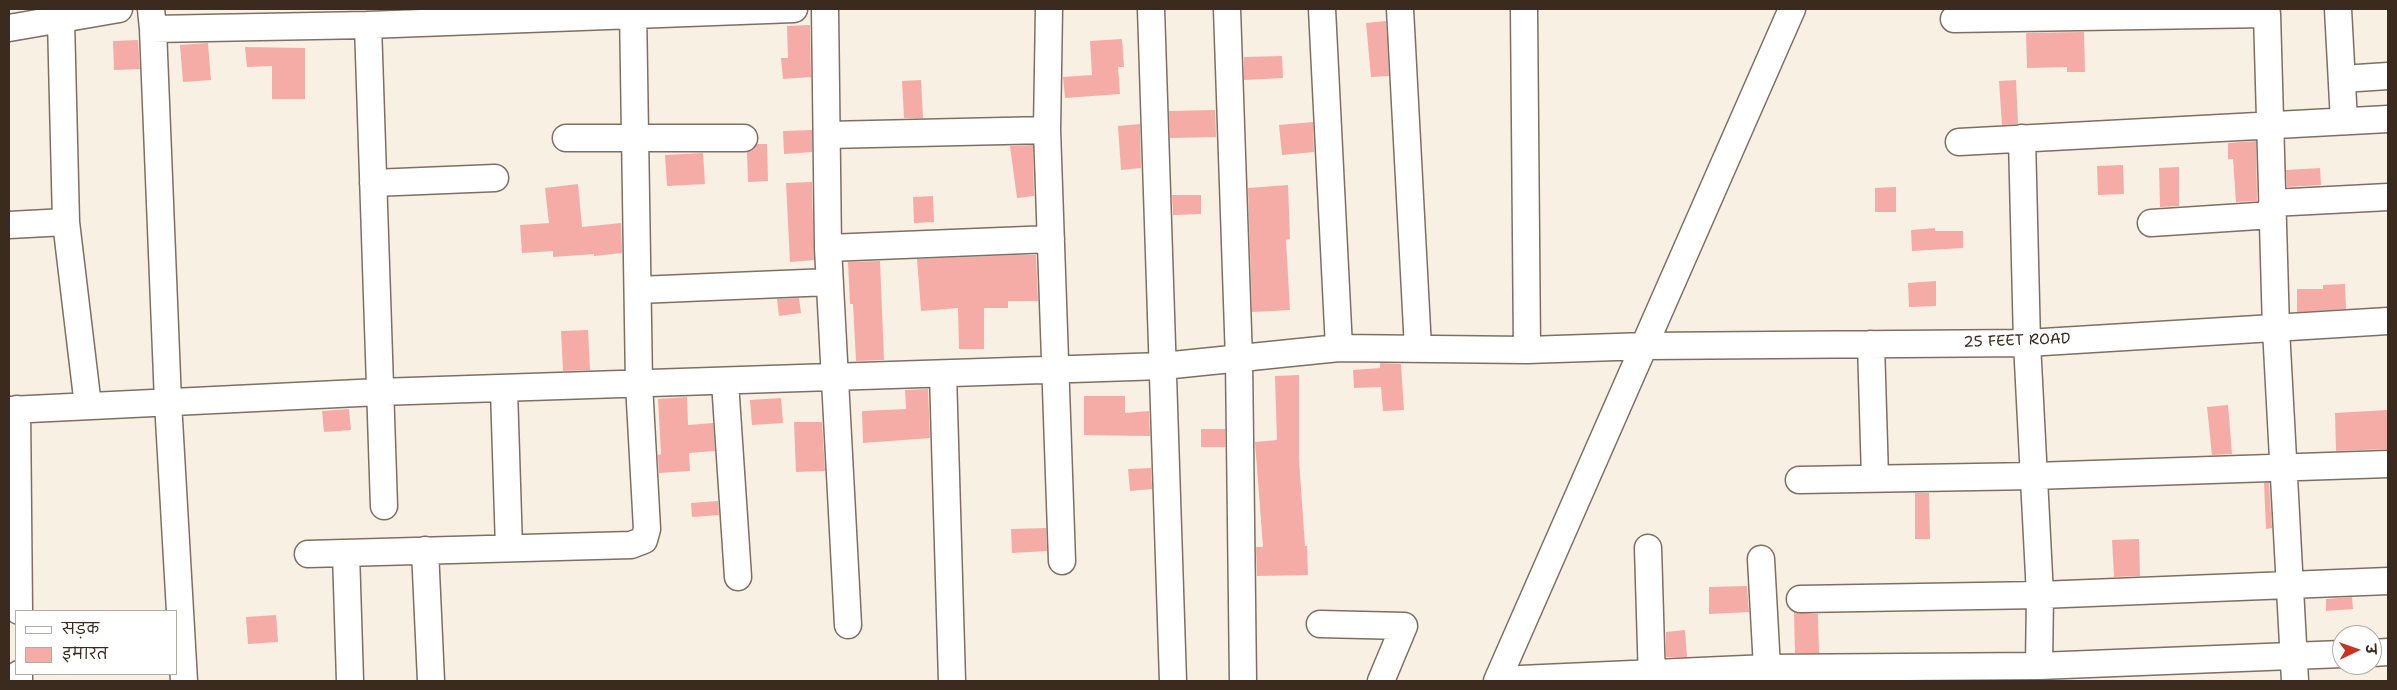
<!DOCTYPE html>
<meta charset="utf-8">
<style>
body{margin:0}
#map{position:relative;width:2397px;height:690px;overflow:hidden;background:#f8f0e2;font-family:"Shantell Sans","Playpen Sans Deva",sans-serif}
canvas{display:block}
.frame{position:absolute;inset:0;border:10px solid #3b2a1e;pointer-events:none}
.legend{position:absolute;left:15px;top:610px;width:162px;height:65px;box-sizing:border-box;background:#fff;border:1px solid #b1aaa5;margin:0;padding:6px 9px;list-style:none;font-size:15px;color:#3b2a1e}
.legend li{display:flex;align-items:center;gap:10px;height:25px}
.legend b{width:25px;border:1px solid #b1aaa5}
.north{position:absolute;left:2332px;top:625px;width:50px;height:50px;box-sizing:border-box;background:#fff;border:1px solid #b1aaa5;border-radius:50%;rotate:87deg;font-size:14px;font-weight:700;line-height:20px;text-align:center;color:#3b2a1e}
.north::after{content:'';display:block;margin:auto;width:18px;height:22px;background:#c8321e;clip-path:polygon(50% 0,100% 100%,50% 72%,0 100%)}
</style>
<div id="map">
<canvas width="2397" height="690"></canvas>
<div class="frame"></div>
<ul class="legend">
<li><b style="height:6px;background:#fff"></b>सड़क</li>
<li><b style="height:14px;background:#f6aca6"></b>इमारत</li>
</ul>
<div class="north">उ</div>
</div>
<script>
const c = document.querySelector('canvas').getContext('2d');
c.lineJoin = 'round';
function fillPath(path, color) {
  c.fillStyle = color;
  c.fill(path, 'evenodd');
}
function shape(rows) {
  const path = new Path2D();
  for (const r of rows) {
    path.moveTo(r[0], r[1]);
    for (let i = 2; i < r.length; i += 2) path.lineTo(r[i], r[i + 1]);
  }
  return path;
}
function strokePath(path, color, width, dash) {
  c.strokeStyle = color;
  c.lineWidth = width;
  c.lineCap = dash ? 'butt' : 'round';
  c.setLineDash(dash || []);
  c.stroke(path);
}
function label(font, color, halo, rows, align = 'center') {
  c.font = font + ' "Shantell Sans",sans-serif';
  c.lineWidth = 4.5;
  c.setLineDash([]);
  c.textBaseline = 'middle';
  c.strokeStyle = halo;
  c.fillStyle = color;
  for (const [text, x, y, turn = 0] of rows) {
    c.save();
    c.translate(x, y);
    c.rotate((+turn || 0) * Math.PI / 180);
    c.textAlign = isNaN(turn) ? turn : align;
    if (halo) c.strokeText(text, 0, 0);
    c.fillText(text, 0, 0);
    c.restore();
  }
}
const building = shape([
 [1386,21,1389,76,1371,77,1366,23],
 [810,25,811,77,783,79,781,58,788,58,787,26],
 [2084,32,2085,72,2067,72,2067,67,2027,68,2026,33],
 [1122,39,1124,67,1118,67,1120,94,1065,98,1063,77,1092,75,1090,41],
 [138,40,140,69,114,70,113,41],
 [208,43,211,80,183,82,180,45],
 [245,47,305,48,305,99,272,99,272,66,247,67],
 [1282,56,1283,78,1244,80,1244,57],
 [921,80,923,118,904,118,902,81],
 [2016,80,2018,124,2002,125,1999,81],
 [1215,110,1216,137,1170,138,1169,111],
 [1313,122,1314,152,1282,155,1279,125],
 [1140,124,1141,168,1121,170,1118,126],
 [812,130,812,152,784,154,783,131],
 [2256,141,2257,201,2236,202,2233,159,2228,159,2228,143],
 [757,144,767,144,768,181,748,182,747,152],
 [1033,145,1034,196,1017,198,1010,146],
 [703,153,705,184,667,186,665,155],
 [2123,165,2124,194,2098,195,2097,166],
 [2179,167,2179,206,2160,207,2159,168],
 [2320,168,2321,185,2287,187,2286,170],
 [812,182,814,260,790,262,786,183],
 [578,184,582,227,621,223,622,253,594,256,594,254,553,257,553,251,522,253,520,225,549,223,545,188],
 [1288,185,1290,239,1286,240,1290,310,1252,312,1248,188],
 [1896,187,1896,212,1875,212,1875,188],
 [1172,195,1201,195,1201,214,1173,215],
 [933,196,934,222,914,223,913,197],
 [1935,228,1935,231,1963,231,1963,248,1912,251,1911,230],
 [1016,255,1036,255,1038,301,1008,301,1008,308,984,308,984,349,959,349,958,308,921,311,917,259],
 [880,261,884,360,856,361,853,304,850,304,848,262],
 [1936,281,1936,306,1909,307,1908,283],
 [2345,284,2346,309,2297,312,2297,289,2323,289,2323,285],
 [799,298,801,313,779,316,777,299],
 [588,330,590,370,563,371,561,331],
 [1380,363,1401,364,1404,410,1383,411,1381,387,1354,388,1353,370,1380,368],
 [1299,375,1299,460,1305,546,1307,546,1308,575,1257,576,1256,547,1263,547,1255,442,1277,440,1275,376],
 [928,389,930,438,863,443,862,411,906,409,905,390],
 [1084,396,1125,396,1125,413,1149,411,1150,436,1084,435],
 [687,397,688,425,713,423,715,451,689,453,690,471,659,473,658,455,661,454,658,399],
 [781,398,783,423,752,425,750,400],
 [2228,405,2232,454,2212,455,2207,407],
 [349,409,351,430,324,432,322,411],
 [2388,410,2388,449,2336,451,2335,413],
 [794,422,822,422,825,471,796,472],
 [1201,429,1225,429,1225,447,1201,447],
 [1151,468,1152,489,1130,491,1128,469],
 [2264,483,2269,483,2272,528,2266,529],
 [1915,493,1929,493,1930,539,1915,539],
 [718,501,719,515,692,517,691,503],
 [1046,528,1047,551,1012,553,1011,529],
 [2139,539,2140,576,2114,577,2112,540],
 [1747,586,1749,612,1709,614,1709,587],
 [2352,597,2353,609,2326,611,2326,599],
 [1794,612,1818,614,1819,653,1795,653],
 [276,615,278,642,248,644,246,617],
 [1685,630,1687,657,1666,657,1666,632]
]);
const minor = shape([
 [151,9,153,29,368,25,794,9],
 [825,9,828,248,848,625],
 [1049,9,1047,130,1062,561],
 [1151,9,1173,681],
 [1227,9,1239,360,1243,681],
 [1322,9,1339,348],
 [1400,9,1418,348],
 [1524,9,1527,350],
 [2338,9,2344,121],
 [1954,19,2267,14,2276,329,2295,681],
 [61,20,66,222,88,406],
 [368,25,384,506],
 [9,28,119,9],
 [153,29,168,402,184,681],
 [2342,79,2388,76],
 [828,135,1047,130],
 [566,138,744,138],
 [2022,138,2027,343,2040,595,2039,666],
 [1959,142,2388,119],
 [373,183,495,178],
 [2272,203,2388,197],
 [2151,223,2273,215],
 [9,225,66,222],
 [828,248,1051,239],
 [638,290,829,282],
 [1871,344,1875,478],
 [943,374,952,681],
 [725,382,738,577],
 [504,390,509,548],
 [17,409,19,611],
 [9,410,379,392,1163,366,1339,348,1527,350,1646,346,2027,343,2388,321],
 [1799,480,2034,476,2388,464],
 [1648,548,1652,681],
 [425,550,431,681],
 [346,553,350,681],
 [308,554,631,545,644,540,647,529,639,384,633,9],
 [1800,599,2040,595,2388,581],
 [1320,624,1404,626,1381,681],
 [2372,653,2388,652],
 [1767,668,2039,666,2342,654],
 [19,674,19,681],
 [1498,680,1767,668,1761,559],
 [1497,681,1792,9]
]);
const streetNames = [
 ["25 FEET ROAD",2017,341,-2]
];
fillPath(building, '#f6aca6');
strokePath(minor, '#7d6f63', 29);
strokePath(minor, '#fff', 26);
label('15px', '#3b2a1e', '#fff', streetNames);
</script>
